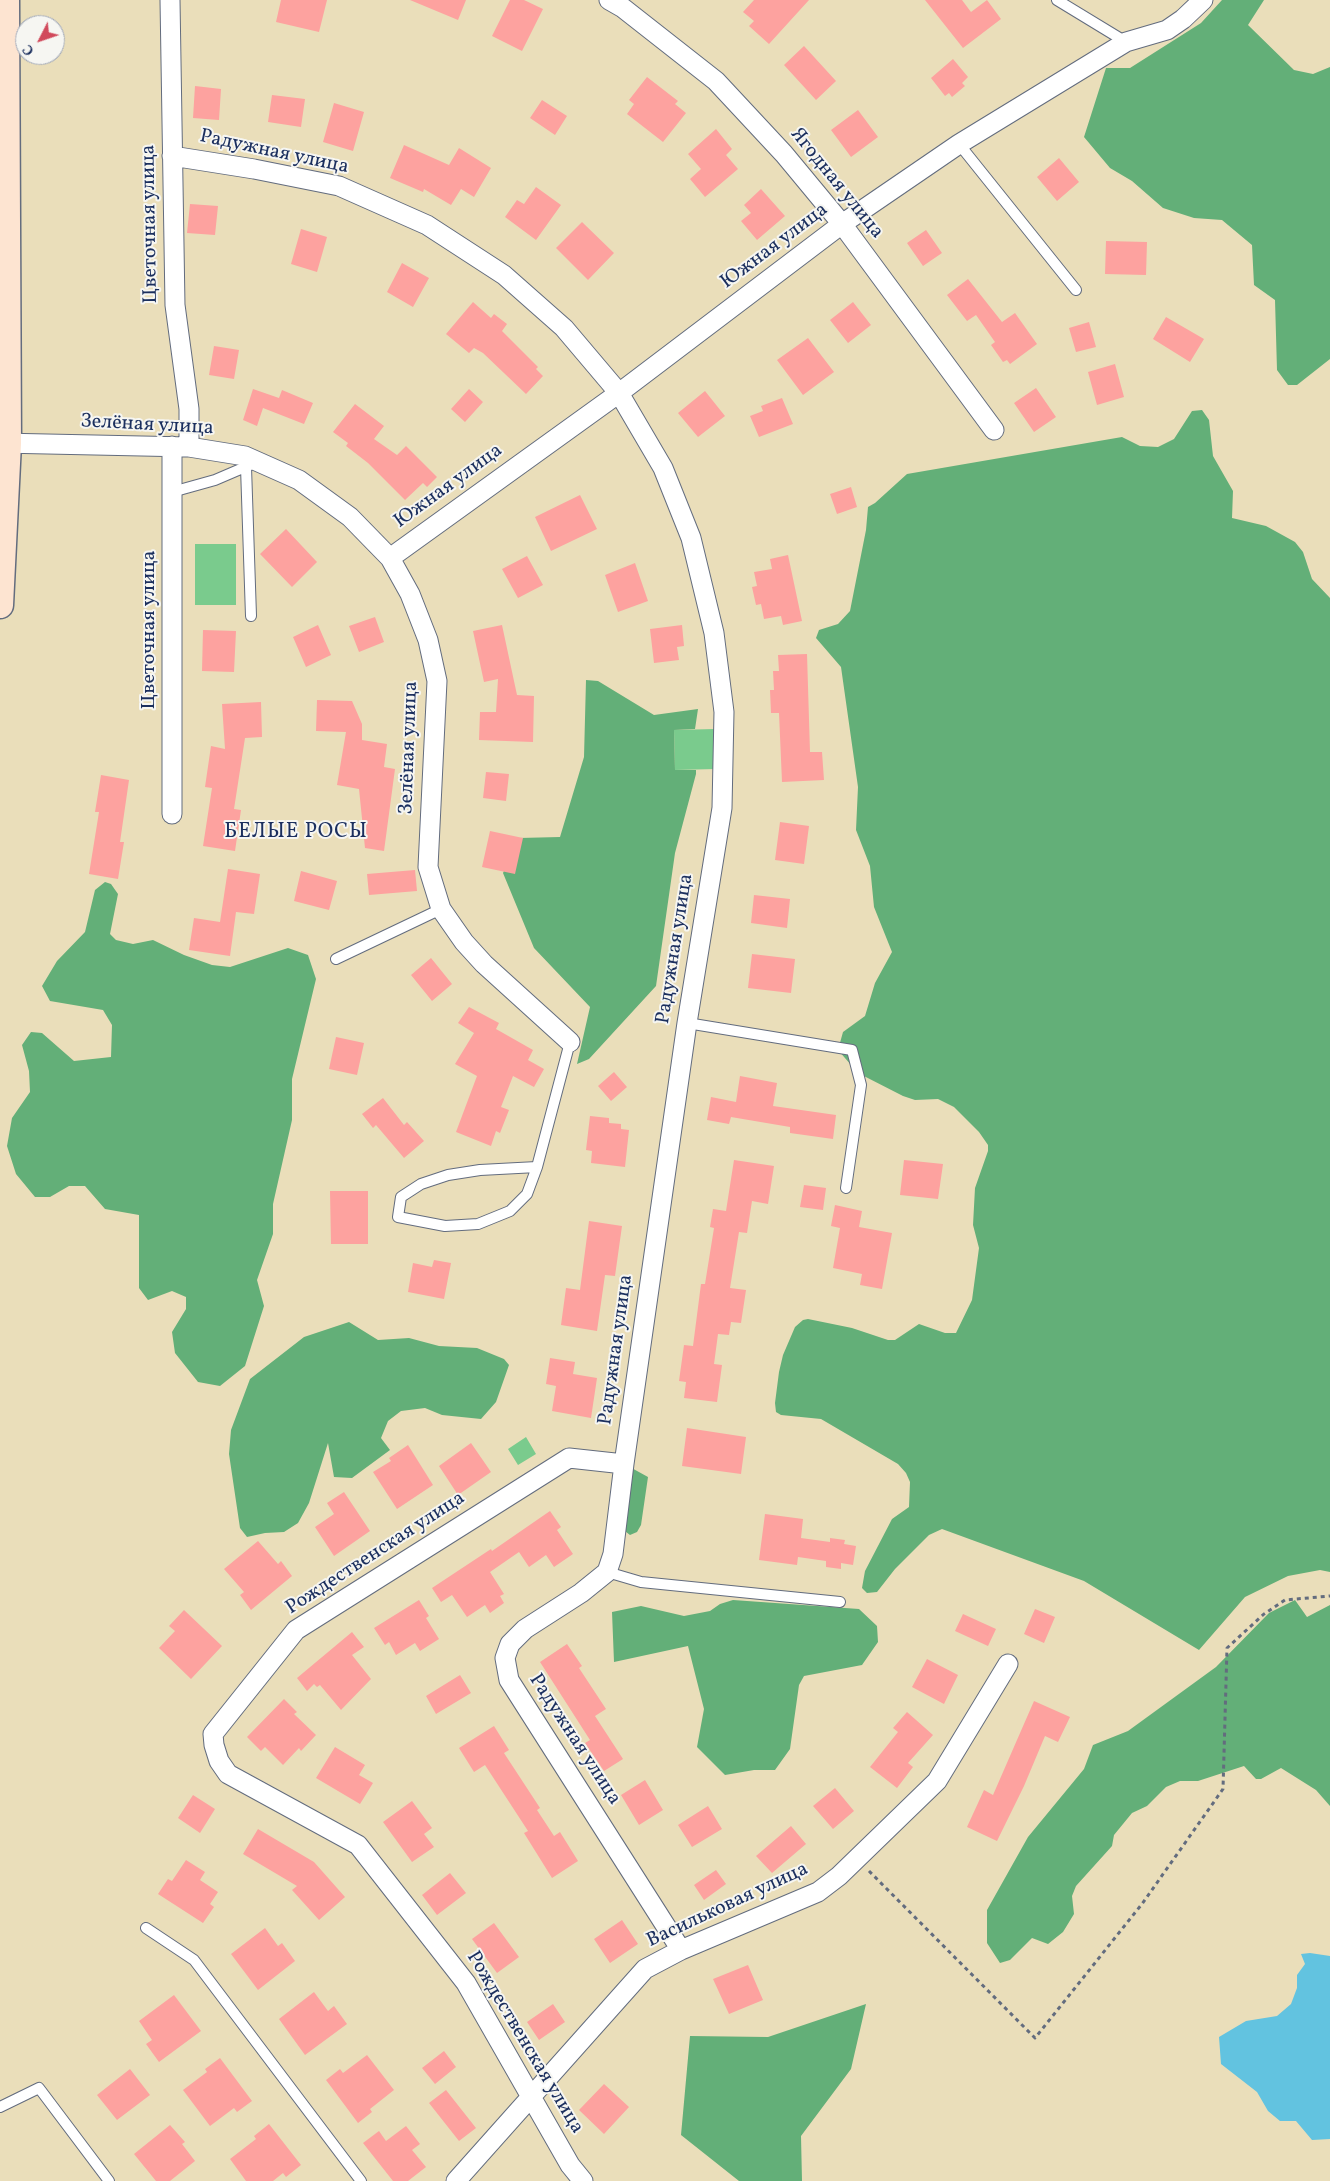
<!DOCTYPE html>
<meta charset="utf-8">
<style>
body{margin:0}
#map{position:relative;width:1330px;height:2181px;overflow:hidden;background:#eadeba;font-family:Vollkorn,serif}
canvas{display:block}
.north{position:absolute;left:15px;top:15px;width:50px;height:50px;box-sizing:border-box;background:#f6f6f2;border:1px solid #9ea6b7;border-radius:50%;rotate:229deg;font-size:14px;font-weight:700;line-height:20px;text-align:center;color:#1b2f5e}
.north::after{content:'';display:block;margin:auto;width:18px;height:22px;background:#d1495b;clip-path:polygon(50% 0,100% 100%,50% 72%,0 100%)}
</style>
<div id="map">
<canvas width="1330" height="2181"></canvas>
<div class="north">С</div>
</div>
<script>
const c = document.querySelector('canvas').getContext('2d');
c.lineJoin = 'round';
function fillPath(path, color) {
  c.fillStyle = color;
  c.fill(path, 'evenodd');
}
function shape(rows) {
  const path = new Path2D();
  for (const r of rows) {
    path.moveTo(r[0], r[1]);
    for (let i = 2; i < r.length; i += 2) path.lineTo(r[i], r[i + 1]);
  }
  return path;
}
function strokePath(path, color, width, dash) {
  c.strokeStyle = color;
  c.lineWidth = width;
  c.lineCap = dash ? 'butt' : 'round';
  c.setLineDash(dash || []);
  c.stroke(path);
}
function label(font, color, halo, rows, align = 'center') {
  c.font = font + ' Vollkorn,serif';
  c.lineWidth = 4;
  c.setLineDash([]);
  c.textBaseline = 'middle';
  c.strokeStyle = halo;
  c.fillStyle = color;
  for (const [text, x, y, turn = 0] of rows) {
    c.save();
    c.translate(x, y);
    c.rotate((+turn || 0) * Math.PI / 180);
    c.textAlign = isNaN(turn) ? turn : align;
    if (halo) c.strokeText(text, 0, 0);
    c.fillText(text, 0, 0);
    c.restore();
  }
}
const green = shape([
 [195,544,236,544,236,605,195,605],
 [715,729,716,769,675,770,674,730],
 [526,1437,536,1454,518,1465,508,1449]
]);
const forest = shape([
 [1222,0,1264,0,1248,25,1294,70,1313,74,1330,67,1330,359,1297,385,1288,385,1277,370,1275,300,1254,285,1252,245,1222,220,1194,218,1163,208,1132,181,1110,168,1084,137,1106,68,1130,68,1201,23],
 [1202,410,1209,420,1213,456,1233,491,1232,518,1266,526,1295,542,1303,552,1312,579,1330,598,1330,1572,1320,1570,1288,1576,1245,1597,1199,1650,1084,1581,942,1529,929,1535,895,1569,877,1592,867,1593,862,1588,865,1571,892,1519,909,1507,910,1482,906,1473,898,1464,821,1419,781,1415,776,1412,775,1403,779,1372,783,1355,795,1327,803,1320,808,1319,852,1328,888,1340,895,1340,919,1324,945,1333,956,1333,972,1300,979,1248,973,1225,975,1188,988,1151,988,1145,979,1132,954,1107,938,1099,915,1100,903,1096,858,1073,838,1050,843,1032,865,1016,875,983,892,952,874,907,870,866,856,830,858,787,841,667,816,638,819,630,838,624,850,611,866,530,868,507,875,503,907,474,1122,437,1140,446,1158,447,1174,439,1192,411],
 [586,680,598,681,654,715,698,709,695,729,674,730,675,770,696,770,696,774,675,853,656,986,589,1059,577,1064,590,1007,534,948,503,873,519,838,560,837,584,757],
 [105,882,111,884,118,894,110,934,116,940,133,944,153,940,184,955,212,965,230,967,288,948,308,955,316,979,292,1079,292,1120,273,1204,273,1234,257,1280,264,1306,245,1366,220,1386,198,1382,175,1353,172,1332,186,1309,186,1297,172,1291,148,1300,139,1288,139,1215,105,1209,85,1186,69,1186,50,1197,35,1197,16,1174,7,1146,12,1118,30,1092,29,1071,22,1045,31,1032,42,1033,74,1061,111,1057,112,1025,103,1010,50,1001,42,986,57,961,85,932,95,890],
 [349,1322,378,1340,409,1338,439,1346,477,1348,504,1359,509,1365,496,1402,481,1419,442,1415,425,1408,401,1411,388,1421,381,1438,390,1450,352,1478,334,1477,328,1443,309,1503,298,1523,284,1532,265,1533,247,1537,240,1528,229,1454,231,1430,250,1379,304,1337],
 [628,1466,648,1477,641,1525,637,1532,630,1535,621,1528],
 [733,1600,859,1609,877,1626,878,1642,862,1665,804,1676,799,1685,790,1749,775,1770,754,1770,725,1775,697,1747,704,1709,688,1646,614,1662,612,1612,641,1606,684,1616,710,1611,720,1604],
 [1295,1600,1307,1617,1330,1605,1330,1806,1316,1790,1281,1768,1261,1779,1256,1779,1244,1766,1198,1781,1180,1781,1166,1787,1147,1806,1132,1813,1114,1835,1112,1846,1076,1886,1072,1896,1074,1914,1063,1932,1048,1944,1032,1938,1010,1960,1000,1963,987,1943,987,1910,1028,1837,1084,1769,1093,1745,1128,1731,1216,1667,1269,1613],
 [866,2004,851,2069,801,2136,802,2181,739,2181,681,2135,690,2036,768,2037]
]);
const water = shape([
 [1310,1953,1330,1956,1330,2139,1312,2140,1296,2121,1280,2121,1268,2111,1257,2092,1221,2064,1219,2037,1246,2021,1277,2016,1291,2004,1297,1988,1297,1975,1305,1964,1301,1954]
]);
const building = shape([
 [281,0,327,0,319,32,276,22],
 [410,0,466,0,458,20],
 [510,0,524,0,543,9,522,51,492,36],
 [754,0,809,0,769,44,749,26,754,21,743,12],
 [925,0,962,0,971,12,987,0,1001,19,963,48],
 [804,46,836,81,816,100,784,65],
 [953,59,968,77,962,83,965,86,952,97,949,93,945,96,931,78],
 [647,77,678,101,675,104,686,113,663,142,627,114,634,104,629,100],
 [195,86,221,89,219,120,193,118],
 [272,95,305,99,301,127,268,122],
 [542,100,567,116,555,135,530,118],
 [334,103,364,112,353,151,323,142],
 [858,110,878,137,851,157,831,130],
 [716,129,732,149,726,155,738,169,705,197,690,179,701,169,688,154],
 [404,145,449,165,459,148,491,168,474,197,461,189,451,205,424,189,423,192,390,178],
 [1059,158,1079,182,1057,201,1037,177],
 [536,187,561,205,536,240,505,217,517,200,524,204],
 [761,189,785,216,757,240,741,221,751,213,744,205],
 [190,204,218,206,215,235,187,233],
 [582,222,614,253,588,280,556,248],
 [301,229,327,237,317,272,291,264],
 [926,230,942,253,923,266,907,243],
 [1106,241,1147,242,1146,275,1105,274],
 [402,263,429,278,413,307,387,292],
 [968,279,1002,322,1015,313,1037,344,1010,364,1007,360,1003,362,991,345,995,342,976,315,967,321,947,295],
 [473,302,491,318,494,314,507,324,502,331,538,367,536,369,543,376,526,394,483,353,474,348,469,353,446,334],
 [853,302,871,325,848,343,830,320],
 [1166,317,1204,339,1190,362,1153,339],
 [1089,322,1096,347,1076,352,1069,328],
 [808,338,834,372,803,395,777,360],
 [214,346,239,350,234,379,209,375],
 [1115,364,1124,397,1097,405,1088,372],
 [1036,388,1056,417,1034,432,1014,403],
 [253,389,279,398,282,390,313,403,304,424,263,408,257,426,243,420],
 [469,389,483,402,465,422,451,409],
 [705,391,725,416,698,437,678,413],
 [782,398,793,424,759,437,750,416,763,411,761,406],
 [355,404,384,426,374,439,397,455,406,446,437,477,427,487,423,483,405,500,368,463,346,446,348,443,333,432],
 [851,487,857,507,837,514,830,494],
 [580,495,597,529,551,551,535,517],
 [286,529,317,562,292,587,260,554],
 [788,555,802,621,783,625,781,616,764,619,761,604,756,605,752,587,757,586,754,572,772,569,770,559],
 [527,556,543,585,518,598,502,569],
 [635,563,648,601,618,612,605,575],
 [375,617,384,642,359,652,349,626],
 [318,625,331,655,306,667,293,637],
 [502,625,517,695,534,696,533,742,479,740,480,712,496,712,498,679,484,682,473,631],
 [682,625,684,646,677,647,679,660,654,663,650,629],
 [203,630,236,631,234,672,202,671],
 [807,654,810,752,822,752,824,780,782,782,779,713,771,713,770,690,774,690,773,671,779,671,778,655],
 [317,700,352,701,362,724,362,740,387,744,384,767,395,769,384,851,365,848,359,789,337,785,346,732,316,731],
 [261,702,262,737,245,738,234,809,241,810,235,851,203,846,212,788,205,787,211,746,225,749,222,704],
 [486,772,509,774,506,801,483,798],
 [101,775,129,780,120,842,124,842,118,879,89,874,99,812,95,812],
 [780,822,809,826,804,864,775,860],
 [490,831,523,838,515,874,482,867],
 [228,869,260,874,254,914,236,912,230,956,189,950,194,918,220,922],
 [415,870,417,891,369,895,367,874],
 [301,871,337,881,329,910,294,901],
 [754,895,790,899,787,928,751,923],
 [752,954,795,959,791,993,748,988],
 [431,958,452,984,432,1001,411,975],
 [469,1007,499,1023,496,1029,533,1050,528,1060,544,1069,534,1087,513,1076,501,1107,509,1110,500,1133,496,1131,491,1146,456,1132,477,1076,455,1064,474,1033,458,1023],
 [336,1037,364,1043,357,1075,329,1069],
 [614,1072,627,1087,611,1101,598,1086],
 [740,1076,777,1083,773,1106,836,1115,833,1139,790,1133,790,1127,731,1117,729,1124,707,1120,711,1097,736,1102],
 [383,1098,404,1125,407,1122,424,1141,404,1158,376,1125,373,1128,362,1114],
 [590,1116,609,1118,609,1123,621,1124,621,1129,629,1130,625,1167,591,1163,592,1151,586,1150],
 [734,1160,774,1166,768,1204,752,1201,747,1233,739,1232,730,1288,746,1290,741,1323,731,1322,729,1335,718,1334,714,1364,722,1365,717,1402,684,1398,686,1382,679,1381,684,1345,693,1346,701,1284,705,1284,714,1228,710,1227,713,1209,726,1211],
 [904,1160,943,1164,938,1199,900,1195],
 [804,1185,826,1188,823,1210,800,1207],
 [330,1191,368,1191,368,1244,331,1244],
 [835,1205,862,1211,859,1227,892,1233,882,1289,860,1285,862,1274,833,1268,840,1228,831,1226],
 [589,1221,622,1226,615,1276,605,1275,597,1331,561,1325,566,1288,580,1290],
 [434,1260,451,1263,444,1299,408,1292,413,1263,432,1267],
 [550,1358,575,1362,573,1374,597,1378,591,1418,552,1411,556,1386,546,1384],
 [687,1428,746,1437,741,1474,682,1466],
 [471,1443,491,1472,458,1495,439,1466],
 [408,1445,433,1485,397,1509,373,1472,391,1461,389,1458],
 [344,1492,370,1531,334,1556,315,1527,334,1514,327,1503],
 [550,1511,561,1527,557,1530,573,1554,554,1567,546,1555,529,1567,519,1552,490,1572,504,1594,500,1596,504,1603,490,1613,485,1605,467,1617,452,1595,441,1602,432,1588,491,1549,492,1551],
 [765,1514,803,1519,801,1538,830,1542,830,1538,845,1540,844,1544,856,1546,853,1565,841,1563,841,1569,826,1567,826,1561,798,1557,797,1565,759,1560],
 [258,1541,278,1564,281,1561,292,1576,251,1610,240,1595,244,1592,224,1569],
 [419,1600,429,1616,426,1618,439,1639,420,1651,415,1643,396,1655,389,1642,385,1645,374,1628],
 [1035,1609,1055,1617,1044,1643,1024,1634],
 [184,1610,222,1646,191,1679,159,1648,175,1631,169,1626],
 [963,1614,996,1629,988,1646,955,1631],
 [352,1632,364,1647,352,1655,371,1679,341,1710,320,1685,317,1687,314,1684,307,1691,297,1678],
 [567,1644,582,1666,579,1668,606,1709,595,1716,623,1759,604,1771,585,1743,590,1740,540,1662],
 [927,1659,958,1675,944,1704,912,1687],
 [460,1675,471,1693,436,1714,426,1696],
 [284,1699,297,1712,294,1714,316,1735,301,1751,299,1748,283,1765,265,1747,261,1751,247,1737],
 [1034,1701,1070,1717,1058,1742,1045,1736,1024,1786,997,1841,967,1827,984,1790,993,1795],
 [907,1712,933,1735,908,1763,913,1767,897,1788,870,1767,898,1732,893,1728],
 [494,1726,509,1750,504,1753,540,1808,537,1810,554,1836,560,1832,578,1861,552,1878,524,1833,528,1831,485,1765,474,1772,459,1748],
 [335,1747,365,1765,359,1775,373,1783,360,1804,316,1778],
 [645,1780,663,1810,639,1825,621,1795],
 [835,1788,854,1811,833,1829,813,1806],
 [193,1795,215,1809,200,1833,178,1818],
 [412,1801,432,1828,424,1834,434,1847,412,1862,383,1822],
 [708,1806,722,1829,692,1847,678,1825],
 [791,1826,806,1844,772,1873,756,1856],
 [258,1829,314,1862,345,1897,319,1920,292,1890,297,1886,243,1854],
 [186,1860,205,1872,200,1880,218,1892,210,1904,214,1907,203,1923,158,1894,168,1879,172,1881],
 [716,1870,726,1884,704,1900,694,1885],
 [450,1873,466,1893,437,1915,422,1895],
 [622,1920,638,1944,610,1963,594,1939],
 [494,1923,519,1957,497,1973,472,1939],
 [265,1928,278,1946,282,1943,295,1961,258,1990,231,1954],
 [748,1965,763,2000,729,2014,713,1979],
 [314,1992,328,2011,334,2006,347,2024,305,2055,279,2019],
 [174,1995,201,2031,159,2062,146,2044,152,2040,139,2021],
 [553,2004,565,2022,539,2040,527,2022],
 [444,2051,456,2067,435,2084,422,2068],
 [367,2055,394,2090,370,2109,372,2112,358,2123,326,2080,340,2069,343,2073],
 [220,2058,252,2101,237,2112,234,2108,210,2126,183,2090,207,2072,205,2069],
 [130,2069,150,2095,117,2120,97,2095],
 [604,2084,629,2107,604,2134,579,2110],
 [446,2090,476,2128,459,2141,429,2103],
 [269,2124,301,2165,286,2177,283,2173,273,2181,246,2181,230,2159,256,2139,254,2136],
 [170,2125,185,2142,182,2144,195,2161,170,2181,156,2181,134,2154],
 [406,2126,420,2144,412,2150,426,2167,408,2181,393,2181,363,2143,379,2131,386,2141]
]);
const path = shape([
 [869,1871,1035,2038,1142,1904,1223,1789,1227,1648,1264,1614,1285,1600,1330,1596]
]);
const lane = shape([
 [1057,0,1126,42],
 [959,144,1076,290],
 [246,467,251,616],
 [172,492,215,480,250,465],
 [336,959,441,909],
 [687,1023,852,1050,861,1085,846,1188],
 [537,1167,527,1194,510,1211,478,1224,445,1226,398,1217,401,1197,421,1184,448,1175,480,1170,537,1167,570,1042],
 [607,1572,641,1582,840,1602],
 [146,1928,194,1960,361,2181],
 [0,2107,39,2088,109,2181]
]);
const street = shape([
 [170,0,175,305,189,409,189,447],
 [609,0,623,8,716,81,784,154,842,224,994,430],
 [172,156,254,169,339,186,427,225,504,275,564,328,619,393,663,468,691,538,714,633,724,712,722,808,687,1023,624,1464,613,1554,607,1572,581,1593,525,1629,510,1644,505,1658,509,1680,681,1950],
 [0,443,189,447,245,456,299,480,350,517,390,558,410,594,428,640,437,681,428,867,441,909,464,942,484,964,570,1042],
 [390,558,619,393,842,224,959,144,1126,42,1167,30,1183,19,1203,0],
 [172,814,172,446],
 [456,2181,645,1969,681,1950,818,1892,839,1876,937,1781,1008,1664],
 [583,2181,570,2165,466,1983,358,1845,228,1774,219,1761,214,1745,213,1734,296,1630,569,1458,624,1464]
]);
const secondary = shape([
 [0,605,8,443,6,0]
]);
const streetNames = [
 ["Радужная улица",274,153,12],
 ["Ягодная улица",836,184,51],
 ["Цветочная улица",151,224,-91],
 ["Южная улица",775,247,-37],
 ["Зелёная улица",147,426,3],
 ["Южная улица",449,487,-36],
 ["Цветочная улица",150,630,-90],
 ["Зелёная улица",410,748,-88],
 ["Радужная улица",676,949,-81],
 ["Радужная улица",617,1350,-82],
 ["Рождественская улица",376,1554,-33],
 ["Радужная улица",574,1740,57],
 ["Васильковая улица",728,1906,-25],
 ["Рождественская улица",524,2043,59]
];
const neighbourhoodNames = [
 ["БЕЛЫЕ РОСЫ",296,833]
];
fillPath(green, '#7acb8d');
fillPath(forest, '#63af78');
fillPath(water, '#62c3e0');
fillPath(building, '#fda29f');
strokePath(lane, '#636c7e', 12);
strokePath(street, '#636c7e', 21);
strokePath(secondary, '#636c7e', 29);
strokePath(path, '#636c7e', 3, [4, 4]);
strokePath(lane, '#fff', 10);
strokePath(street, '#fff', 19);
strokePath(secondary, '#fde4d1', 26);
label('20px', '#1b2f5e', '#f6f6f2', streetNames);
c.letterSpacing = '1px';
label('21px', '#1b2f5e', '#f6f6f2', neighbourhoodNames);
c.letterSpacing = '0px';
</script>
